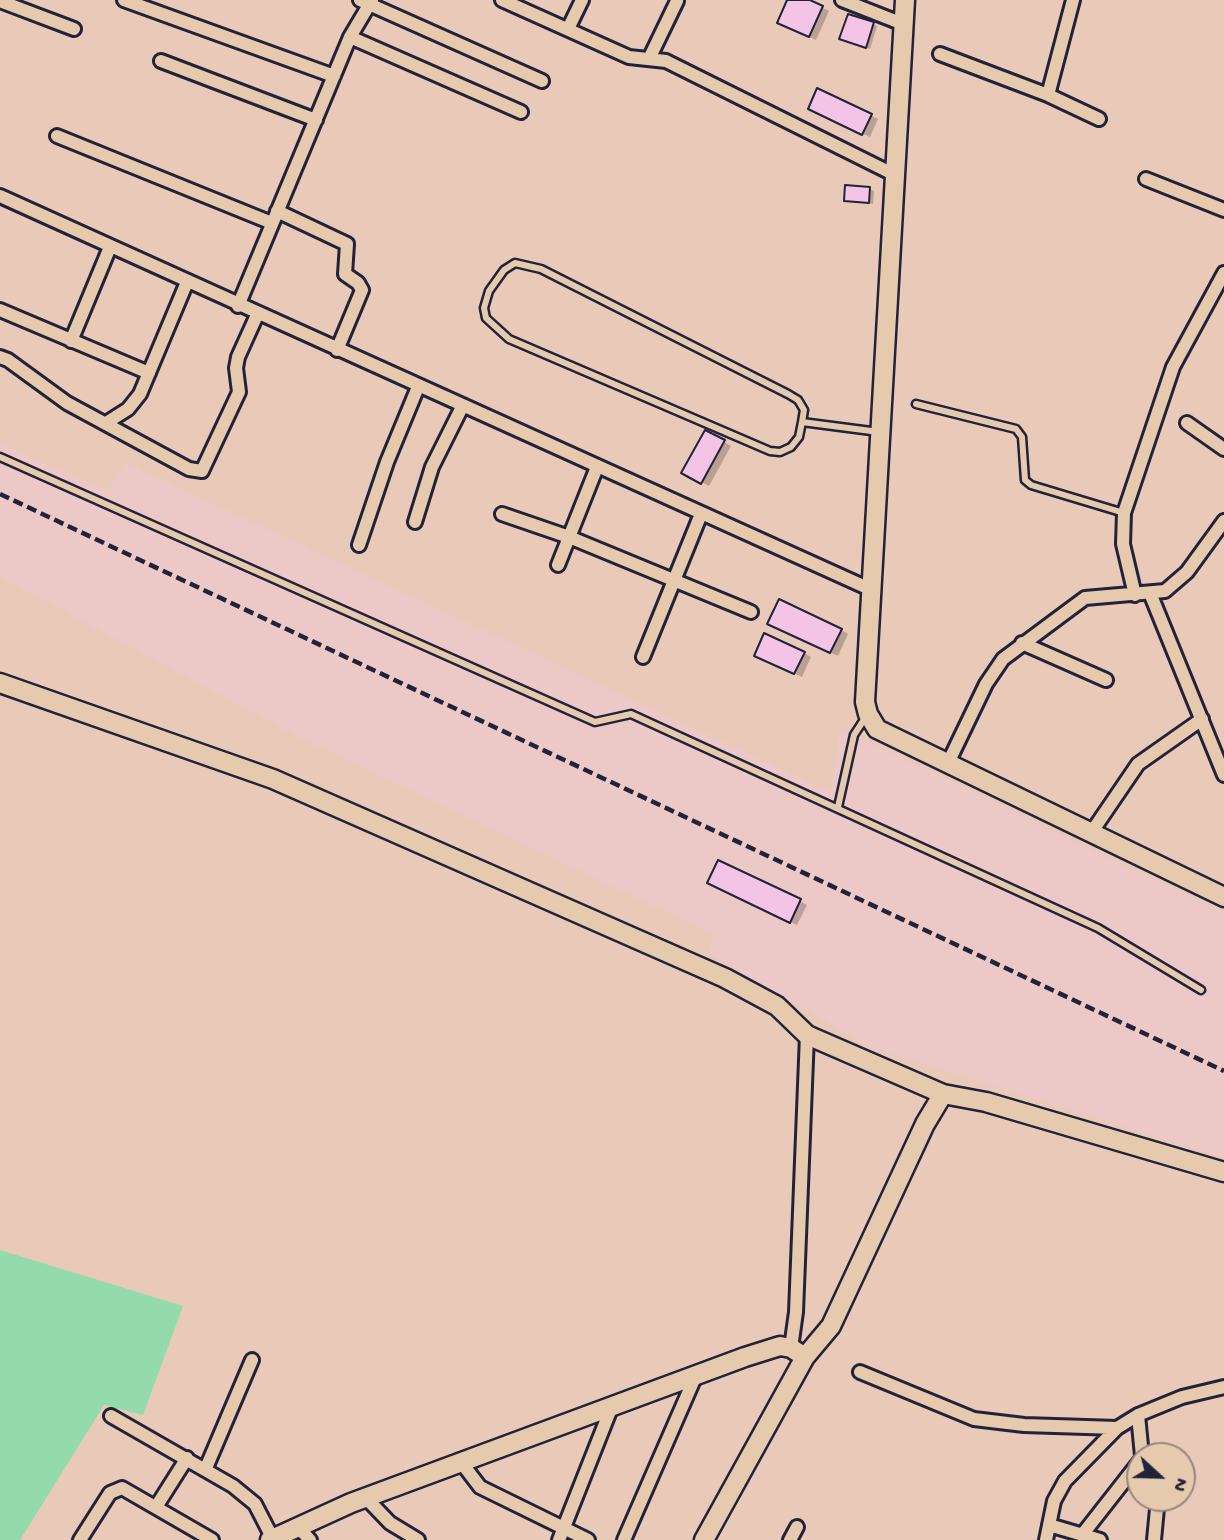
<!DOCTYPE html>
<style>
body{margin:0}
#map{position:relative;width:1224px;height:1540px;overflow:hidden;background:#e9c9b8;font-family:"Gochi Hand",sans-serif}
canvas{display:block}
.north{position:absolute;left:1126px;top:1442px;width:70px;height:70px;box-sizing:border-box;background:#e6caad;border:2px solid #98877f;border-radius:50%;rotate:112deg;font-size:19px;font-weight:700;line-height:28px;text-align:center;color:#22223b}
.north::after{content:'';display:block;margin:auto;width:24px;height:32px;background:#22223b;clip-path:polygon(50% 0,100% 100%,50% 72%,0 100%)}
</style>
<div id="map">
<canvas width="1224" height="1540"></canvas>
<div class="north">N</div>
</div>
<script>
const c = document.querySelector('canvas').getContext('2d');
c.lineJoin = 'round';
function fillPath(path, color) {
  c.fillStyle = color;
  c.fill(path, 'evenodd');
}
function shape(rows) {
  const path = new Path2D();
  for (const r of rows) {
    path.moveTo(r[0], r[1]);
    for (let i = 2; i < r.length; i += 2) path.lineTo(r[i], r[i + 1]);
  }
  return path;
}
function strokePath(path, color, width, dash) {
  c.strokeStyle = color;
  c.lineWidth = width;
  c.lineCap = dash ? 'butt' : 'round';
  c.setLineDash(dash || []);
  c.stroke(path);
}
const built = shape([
 [0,444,108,490,124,462,831,792,840,728,1224,913,1224,1158,871,1048,708,953,714,935,294,735,0,577]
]);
const green = shape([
 [0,1250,183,1306,143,1415,104,1405,20,1540,0,1540]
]);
const shadow = shape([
 [789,0,806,0,829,11,816,40,786,26],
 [873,24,877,26,870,49,845,41],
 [818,90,878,119,870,137,817,112],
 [870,189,874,191,873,204,846,200],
 [706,432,731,446,709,486,684,473],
 [777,627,841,630,848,634,838,656],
 [804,653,811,657,802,677,763,659],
 [716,887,800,901,807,905,797,925]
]);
const building = shape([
 [787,0,810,0,823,6,809,37,777,23,787,0],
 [848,14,874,22,866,48,839,39,848,14],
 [817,88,872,114,862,135,808,109,817,88],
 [845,185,870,187,869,203,844,201,845,185],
 [705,430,725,440,701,484,681,473,705,430],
 [779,599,842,629,830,653,767,624,779,599],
 [764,633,805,652,794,674,754,656,764,633],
 [718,860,801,899,790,923,707,883,718,860]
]);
const lane = shape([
 [916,404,1016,429,1022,437,1025,480,1031,485,1124,513],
 [802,422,799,437,791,447,780,452,770,451,509,339,486,318,484,308,489,291,504,270,515,263,541,269,788,394,798,400,804,410,802,422,879,432],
 [0,457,595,722,631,714,1098,928,1201,990],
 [838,807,854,735,867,715]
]);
const street = shape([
 [124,0,334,76],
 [360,0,542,81],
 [502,0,629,57,666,61,895,175],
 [842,0,903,24],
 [0,1,74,29],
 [568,29,582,0],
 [350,37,521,112],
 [940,54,1048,95,1099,119],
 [649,59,677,1],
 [161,61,316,120],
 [1048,95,1073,0],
 [57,136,272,223],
 [1146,179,1224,210],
 [0,196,872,590],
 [277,211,347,244,345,274,358,283,362,290,337,350],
 [238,306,350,37,372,0],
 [0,310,149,373],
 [71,341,110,247],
 [0,357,8,360,67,403,189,469,202,471,239,392,236,368,238,357,257,315],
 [106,423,128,409,140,394,187,282],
 [1187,423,1224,449],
 [502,514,569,537,751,612],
 [415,522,432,467,462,407],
 [359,545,387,462,418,387],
 [558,565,597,467],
 [1150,593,1224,775],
 [1135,595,1123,544,1124,513,1173,367,1224,273],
 [1022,643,1106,680],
 [643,657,701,514],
 [948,763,986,684,1003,659,1085,598,1165,591,1187,572,1224,521],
 [1091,833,1138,764,1202,719],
 [791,1348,796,1312,807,1035],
 [860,1372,974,1419,1024,1425,1117,1428],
 [1138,1415,1142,1456],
 [111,1416,233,1486,255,1504,273,1539],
 [461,1462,480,1487,588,1540],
 [206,1468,252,1360],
 [366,1498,390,1523,418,1540],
 [156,1507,187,1458],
 [1049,1525,1100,1540],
 [298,1527,310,1540],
 [1082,1535,1140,1461],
 [80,1540,110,1493,122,1488,212,1540],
 [559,1540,612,1406],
 [624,1540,696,1375],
 [790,1540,797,1527],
 [1046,1540,1054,1501,1065,1481,1117,1428,1138,1415,1182,1397,1224,1387],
 [1154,1540,1158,1498]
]);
const secondary = shape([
 [905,0,865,702,868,714,877,729,1224,897],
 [0,683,273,779,725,978,777,1006,807,1035,943,1094],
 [270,1540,351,1503,745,1357,780,1346,791,1348,805,1357],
 [704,1540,805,1357,831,1326,925,1124,943,1094,986,1102,1224,1172]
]);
const rail = shape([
 [0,494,1224,1071]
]);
fillPath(built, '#ecc8c6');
fillPath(green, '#93dbaa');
fillPath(shadow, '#0003');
fillPath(building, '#f3c4e6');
strokePath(building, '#22223b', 2);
strokePath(lane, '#22223b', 11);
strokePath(street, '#22223b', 18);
strokePath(secondary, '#22223b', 23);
strokePath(lane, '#e6caad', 6);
strokePath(street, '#e6caad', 12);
strokePath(secondary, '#e6caad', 18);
strokePath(rail, '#22223b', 4.5, [10, 5]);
</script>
